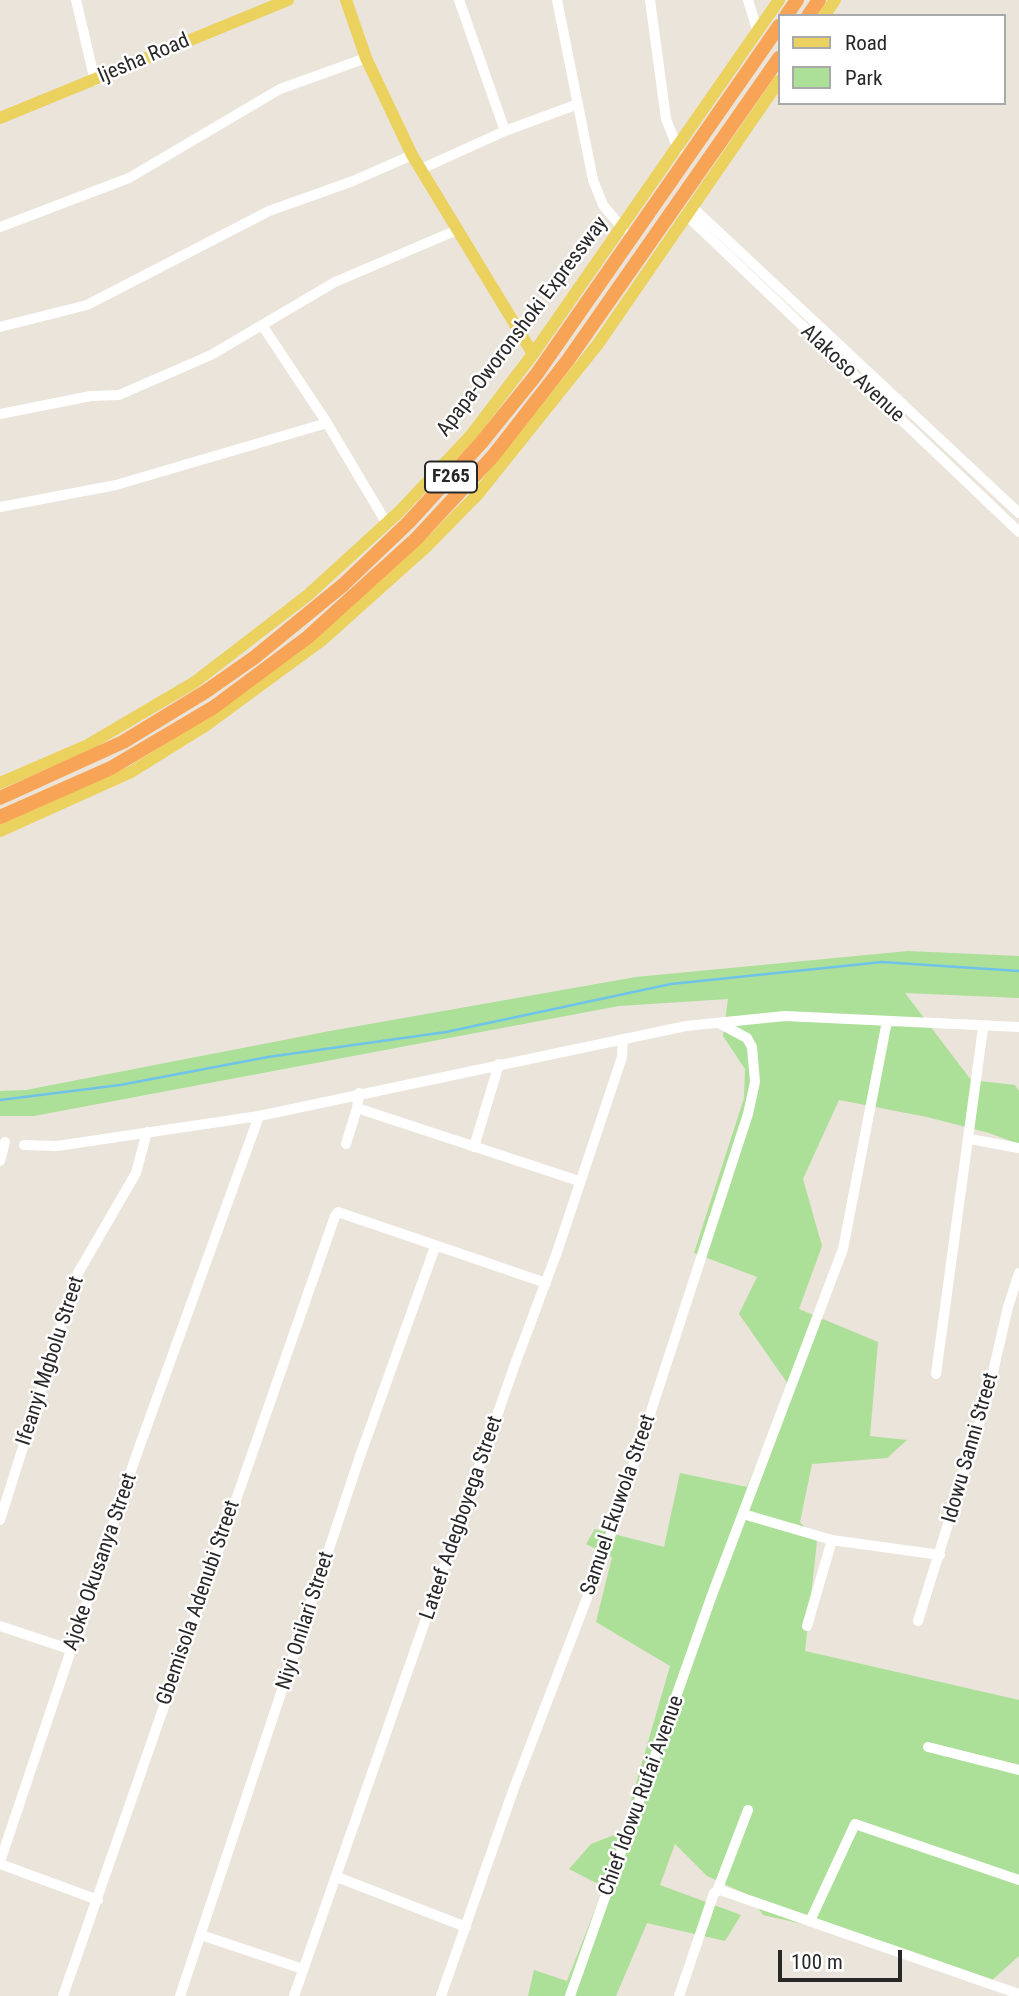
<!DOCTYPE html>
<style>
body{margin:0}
#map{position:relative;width:1019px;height:1996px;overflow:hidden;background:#eae4da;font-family:"Roboto Condensed",sans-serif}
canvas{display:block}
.legend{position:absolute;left:778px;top:14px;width:228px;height:91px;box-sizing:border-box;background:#fff;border:2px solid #a9a9a9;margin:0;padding:9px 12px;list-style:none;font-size:21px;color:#282828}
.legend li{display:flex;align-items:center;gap:14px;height:35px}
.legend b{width:35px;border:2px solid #a9a9a9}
.scale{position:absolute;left:778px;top:1950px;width:124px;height:32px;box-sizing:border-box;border:4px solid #282828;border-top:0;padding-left:9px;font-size:21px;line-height:24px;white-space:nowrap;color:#282828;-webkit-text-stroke:5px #fff;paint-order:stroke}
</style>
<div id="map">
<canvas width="1019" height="1996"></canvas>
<ul class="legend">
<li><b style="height:9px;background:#ebd15e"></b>Road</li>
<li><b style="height:19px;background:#acdf97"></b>Park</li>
</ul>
<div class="scale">100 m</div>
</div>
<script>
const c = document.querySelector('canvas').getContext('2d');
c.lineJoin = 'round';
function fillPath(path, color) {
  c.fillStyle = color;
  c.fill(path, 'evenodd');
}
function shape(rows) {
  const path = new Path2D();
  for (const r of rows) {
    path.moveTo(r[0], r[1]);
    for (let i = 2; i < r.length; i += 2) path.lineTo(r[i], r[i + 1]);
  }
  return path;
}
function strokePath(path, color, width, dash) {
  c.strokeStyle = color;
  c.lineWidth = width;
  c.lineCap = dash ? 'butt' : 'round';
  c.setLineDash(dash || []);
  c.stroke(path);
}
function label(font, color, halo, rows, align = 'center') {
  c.font = font + ' "Roboto Condensed",sans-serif';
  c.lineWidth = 5;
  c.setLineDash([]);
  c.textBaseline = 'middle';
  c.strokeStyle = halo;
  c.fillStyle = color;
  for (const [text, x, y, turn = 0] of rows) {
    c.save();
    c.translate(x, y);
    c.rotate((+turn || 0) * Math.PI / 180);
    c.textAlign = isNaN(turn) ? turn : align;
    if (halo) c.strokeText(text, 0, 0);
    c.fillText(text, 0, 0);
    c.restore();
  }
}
const green = shape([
 [908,951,1019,956,1019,998,905,993,971,1080,1015,1085,1019,1091,1019,1144,989,1133,927,1117,839,1100,803,1179,822,1246,799,1309,878,1342,870,1436,907,1440,887,1458,812,1464,800,1522,817,1541,805,1651,1019,1700,1019,1956,991,1981,887,1943,763,1915,750,1896,707,1876,675,1844,660,1885,741,1915,725,1941,647,1923,616,1996,528,1996,534,1970,567,1981,604,1887,569,1869,591,1844,622,1832,670,1666,596,1622,612,1557,586,1544,595,1529,664,1547,680,1473,747,1487,788,1384,739,1314,757,1277,694,1253,744,1098,745,1069,723,1036,728,999,619,1006,34,1116,0,1116,0,1091,26,1090,330,1031,636,977]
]);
const stream = shape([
 [0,1100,120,1085,268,1057,446,1032,671,984,882,962,1019,971]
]);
const minor = shape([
 [76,0,95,81],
 [459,0,505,131],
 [557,0,593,180,603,205,623,229],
 [650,0,666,119,678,149],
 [748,0,757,30],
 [421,169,505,131,578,104],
 [692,207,1019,513],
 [686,215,1019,532],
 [0,227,129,178,280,89,366,58],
 [262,325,327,423,387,524],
 [0,327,87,305,269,211,353,181,412,155],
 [0,414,91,396,119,395,211,355,335,282,457,230],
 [0,507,116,485,327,423],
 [359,1093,357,1108,579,1181],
 [970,1139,1019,1148],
 [346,1144,357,1108],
 [24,1145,57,1146,259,1116,686,1026,785,1016,1019,1027],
 [474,1147,499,1064],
 [0,1161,5,1142],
 [936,1374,983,1028],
 [743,1514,832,1540,940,1555],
 [0,1520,78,1273,136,1173,147,1132],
 [918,1621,987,1398,1008,1307,1019,1273],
 [0,1626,72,1650],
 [807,1626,832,1540],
 [928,1747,1019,1770],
 [0,1862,136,1456,259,1116],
 [0,1864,98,1900],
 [337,1877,466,1927],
 [717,1891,748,1810],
 [810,1921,855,1824,1019,1880],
 [201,1935,303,1969],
 [63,1996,335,1216,338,1212,546,1283],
 [180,1996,360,1456,435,1247],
 [294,1996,514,1367,557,1252,622,1057,623,1039],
 [441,1996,514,1788,607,1546,748,1114,755,1082,752,1047,747,1038,719,1023],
 [570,1996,712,1595,843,1249,887,1021],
 [679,1996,714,1893,720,1890,1019,1994]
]);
const major = shape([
 [346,0,366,58,412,155,533,354],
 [824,16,835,0],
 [0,118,288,0],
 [0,783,88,745,195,682,308,595,400,511,472,434,533,354,779,0],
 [0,831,131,772,205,726,321,641,426,547,478,494,598,344,779,81]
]);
const highway = shape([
 [786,16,797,0],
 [808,16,819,0],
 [0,798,123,742,205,692,255,657,343,585,409,522,481,443,536,375,779,26],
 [0,817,111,768,214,707,308,637,416,539,493,456,568,360,779,58]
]);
const shields = [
 [451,477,52]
];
const shieldNames = [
 ["F265",451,477]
];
const streetNames = [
 ["Ijesha Road",144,59,-23],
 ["Apapa-Oworonshoki Expressway",523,327,-53],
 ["Alakoso Avenue",852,374,43],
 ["Ifeanyi Mgbolu Street",51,1361,-72],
 ["Idowu Sanni Street",971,1448,-74],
 ["Samuel Ekuwola Street",619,1505,-71],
 ["Lateef Adegboyega Street",462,1518,-71],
 ["Ajoke Okusanya Street",101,1562,-71],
 ["Gbemisola Adenubi Street",199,1603,-71],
 ["Niyi Onilari Street",306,1621,-72],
 ["Chief Idowu Rufai Avenue",642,1796,-70]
];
fillPath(green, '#acdf97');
strokePath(stream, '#6fc3e9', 2.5);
strokePath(minor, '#fff', 10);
strokePath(major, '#ebd15e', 12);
strokePath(highway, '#f8a457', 14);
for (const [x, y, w] of shields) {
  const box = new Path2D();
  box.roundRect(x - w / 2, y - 15.5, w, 31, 5);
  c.fillStyle = '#fff';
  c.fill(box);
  strokePath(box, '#282828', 2);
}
label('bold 19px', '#282828', null, shieldNames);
label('21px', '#282828', '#fff', streetNames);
</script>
